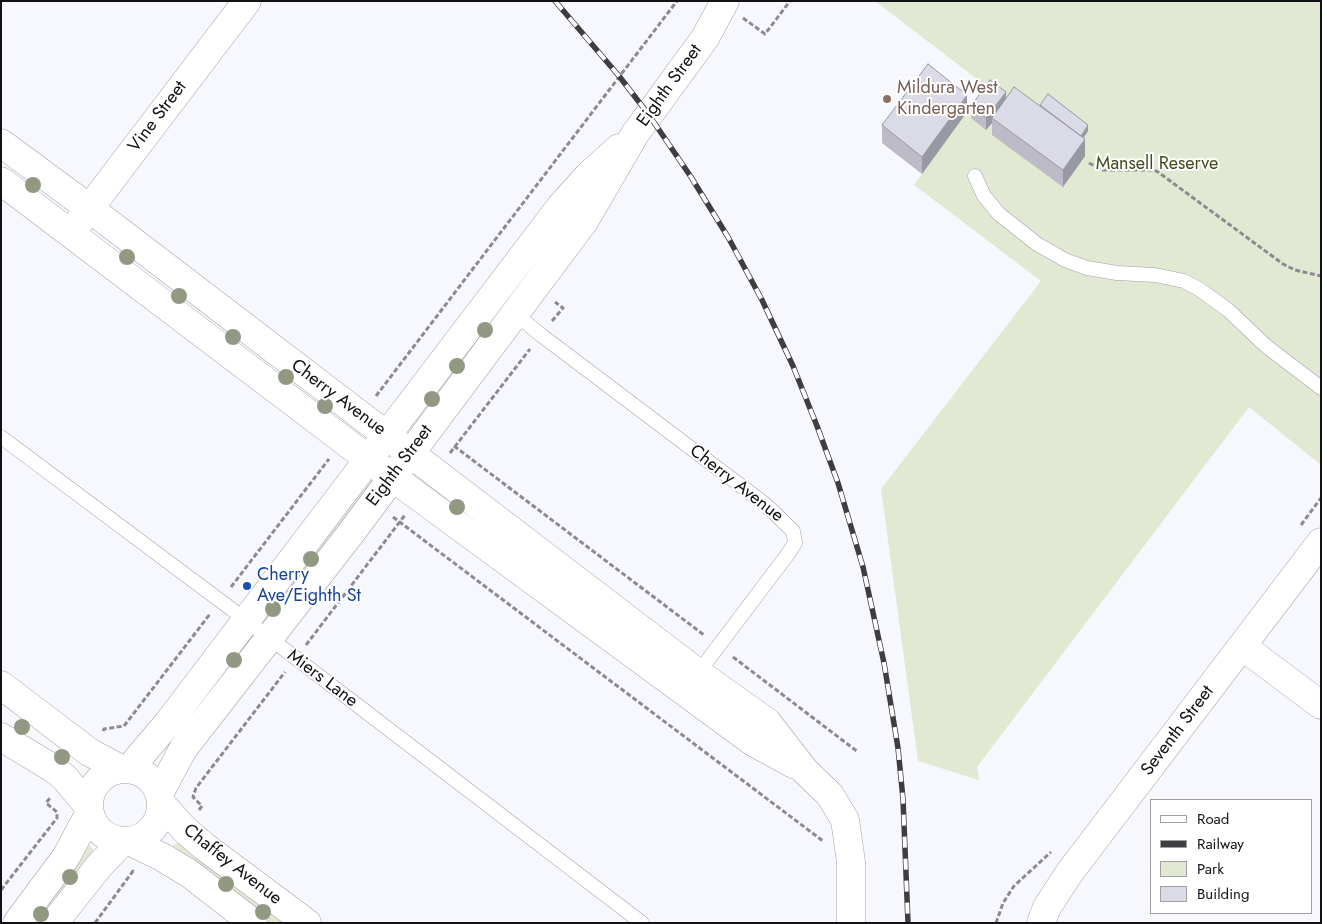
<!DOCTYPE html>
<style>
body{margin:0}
#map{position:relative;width:1322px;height:924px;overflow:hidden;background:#f7f7fe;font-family:Jost,sans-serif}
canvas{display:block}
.frame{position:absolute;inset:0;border:2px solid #121216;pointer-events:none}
.legend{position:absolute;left:1150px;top:799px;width:162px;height:115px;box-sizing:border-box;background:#fff;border:1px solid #a0a0a2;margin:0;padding:6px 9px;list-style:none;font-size:15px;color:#121216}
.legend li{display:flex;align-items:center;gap:10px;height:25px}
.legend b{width:25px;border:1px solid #a0a0a2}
</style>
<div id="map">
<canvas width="1322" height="924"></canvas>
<div class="frame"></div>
<ul class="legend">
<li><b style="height:6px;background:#fff"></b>Road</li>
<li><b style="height:6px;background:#3d3d42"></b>Railway</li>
<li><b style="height:14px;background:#e2e9d2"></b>Park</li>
<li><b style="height:14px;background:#dbdae7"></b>Building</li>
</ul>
</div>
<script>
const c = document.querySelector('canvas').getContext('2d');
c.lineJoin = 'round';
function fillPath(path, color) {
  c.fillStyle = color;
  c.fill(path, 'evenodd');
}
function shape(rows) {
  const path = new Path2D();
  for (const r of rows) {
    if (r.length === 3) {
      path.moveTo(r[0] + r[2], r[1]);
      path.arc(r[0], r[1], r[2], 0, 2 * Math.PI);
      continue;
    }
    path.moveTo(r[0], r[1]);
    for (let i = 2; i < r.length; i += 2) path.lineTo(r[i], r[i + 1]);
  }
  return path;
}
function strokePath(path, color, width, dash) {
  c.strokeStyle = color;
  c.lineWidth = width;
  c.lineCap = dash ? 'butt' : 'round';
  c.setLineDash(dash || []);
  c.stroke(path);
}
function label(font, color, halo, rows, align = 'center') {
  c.font = font + ' Jost,sans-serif';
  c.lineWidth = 4;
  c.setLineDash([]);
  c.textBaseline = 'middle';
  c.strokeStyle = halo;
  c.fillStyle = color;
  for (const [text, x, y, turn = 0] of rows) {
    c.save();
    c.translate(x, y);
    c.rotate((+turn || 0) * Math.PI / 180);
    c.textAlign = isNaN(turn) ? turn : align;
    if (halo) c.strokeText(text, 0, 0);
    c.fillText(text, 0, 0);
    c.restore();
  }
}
const green = shape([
 [875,1,1321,1,1321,465,1249,407,977,767,979,780,918,761,881,489,1041,281,914,185,986,86],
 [371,478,375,483,270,621,261,614],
 [180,842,294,923,266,923,171,848,175,844],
 [88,844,93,849,93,854,45,923,25,923]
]);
const path = shape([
 [743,18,765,34,790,1],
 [1089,163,1103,170,1154,170,1158,172,1283,264,1295,270,1321,276],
 [552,321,563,308,555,302],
 [376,396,677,1],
 [454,446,704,635],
 [450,453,530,349],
 [393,517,823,841],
 [1301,525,1321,498],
 [231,587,329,459],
 [306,645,405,515],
 [733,657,858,752],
 [103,731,104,729,124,726,210,614],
 [199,810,202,806,193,797,196,788,285,672],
 [1,890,57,818,57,812,46,803,50,798],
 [95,923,133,871,135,873],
 [996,923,1003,903,1014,886,1051,852]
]);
const lane = shape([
 [975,176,984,196,999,214,1037,244,1065,260,1087,268,1117,273,1155,275,1184,281,1199,289,1228,310,1266,346,1321,388],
 [513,312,541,335,765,504,793,531,795,543,788,554,695,677],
 [1,437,246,620,642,923]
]);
const street = shape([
 [1,143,89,208,698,673,767,722,805,771,830,795,845,820,851,862,851,923],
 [1,181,392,477,753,742,795,765],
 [79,222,247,1],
 [1242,646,1321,705],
 [1041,923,1047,907,1070,872,1321,542]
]);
const secondary = shape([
 [1,685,89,752,121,769],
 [1,737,54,769,64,777,89,807],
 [129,769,168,723,561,206,588,176,619,148],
 [125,805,36],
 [159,794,183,749,351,533,585,220,635,134,705,38,725,1],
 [161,803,184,829,205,847,307,923],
 [129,841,162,857,190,874,253,923],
 [17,923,66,857,89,814],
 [54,923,99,866,123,841]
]);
const rail = shape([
 [555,1,619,76,649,115,691,177,728,237,762,300,793,366,817,426,838,483,863,567,884,663,898,748,903,799,908,923]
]);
const trees = [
 [33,185],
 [127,257],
 [179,296],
 [485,330],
 [233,337],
 [457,366],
 [286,377],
 [432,399],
 [325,406],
 [457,507],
 [311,559],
 [273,609],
 [234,660],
 [22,727],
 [62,757],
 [70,877],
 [226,884],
 [263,912],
 [41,914]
];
const wall = shape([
 [1006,98,1040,105,1088,131,1084,138,1085,156,1063,187,992,135,992,123,986,130,971,118,971,106],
 [967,112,922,174,882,143,882,125]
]);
const shadedWall = shape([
 [1006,92,1006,104,992,118,992,123,986,130,986,118],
 [967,95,967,112,922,174,922,157],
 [1088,125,1088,131,1075,149,1075,143],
 [1085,139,1085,156,1063,187,1063,170]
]);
const building = shape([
 [928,64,967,95,922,157,882,125,928,64],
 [990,80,1006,92,986,118,971,106,990,80],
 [1014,87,1085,139,1063,170,992,118,1014,87],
 [1048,94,1088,125,1081,136,1040,105,1048,94]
]);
const markers = [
 [887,99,5,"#8d6e63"],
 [247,586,5,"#1a4fb4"]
];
const streetNames = [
 ["Eighth Street",670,86,-54],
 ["Vine Street",158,117,-53],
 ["Cherry Avenue",338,398,37],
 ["Eighth Street",400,466,-53],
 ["Cherry Avenue",736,484,38],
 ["Miers Lane",322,679,37],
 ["Seventh Street",1178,731,-53],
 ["Chaffey Avenue",232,865,38]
];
const educationNames = [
 ["Mildura West",897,89],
 ["Kindergarten",897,110]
];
const parkNames = [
 ["Mansell Reserve",1157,165]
];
const transitNames = [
 ["Cherry",257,576],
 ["Ave/Eighth St",257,597]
];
fillPath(green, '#e2e9d2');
strokePath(lane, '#a0a0ac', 15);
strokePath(street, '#a0a0ac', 29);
strokePath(secondary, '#a0a0ac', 29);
strokePath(path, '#8b8b90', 3, [5, 2.5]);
strokePath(lane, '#fff', 14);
strokePath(street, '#fff', 28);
strokePath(secondary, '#fff', 28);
strokePath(rail, '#3d3d42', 5.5);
strokePath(rail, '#fff', 4, [11]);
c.fillStyle = '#929982';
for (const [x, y] of trees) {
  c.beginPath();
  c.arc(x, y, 8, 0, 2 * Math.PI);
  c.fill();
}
fillPath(wall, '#bcbbc7');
fillPath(shadedWall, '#9999a2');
fillPath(building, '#dbdae7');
strokePath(building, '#9999a2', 1);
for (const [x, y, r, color] of markers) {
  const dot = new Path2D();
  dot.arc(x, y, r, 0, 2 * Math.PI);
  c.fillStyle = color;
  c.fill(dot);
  strokePath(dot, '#fff', 2);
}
label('18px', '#121216', '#fff', streetNames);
label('18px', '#785e54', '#fff', educationNames, 'left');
label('18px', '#404c1c', '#fff', parkNames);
label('18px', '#164399', '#fff', transitNames, 'left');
</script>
